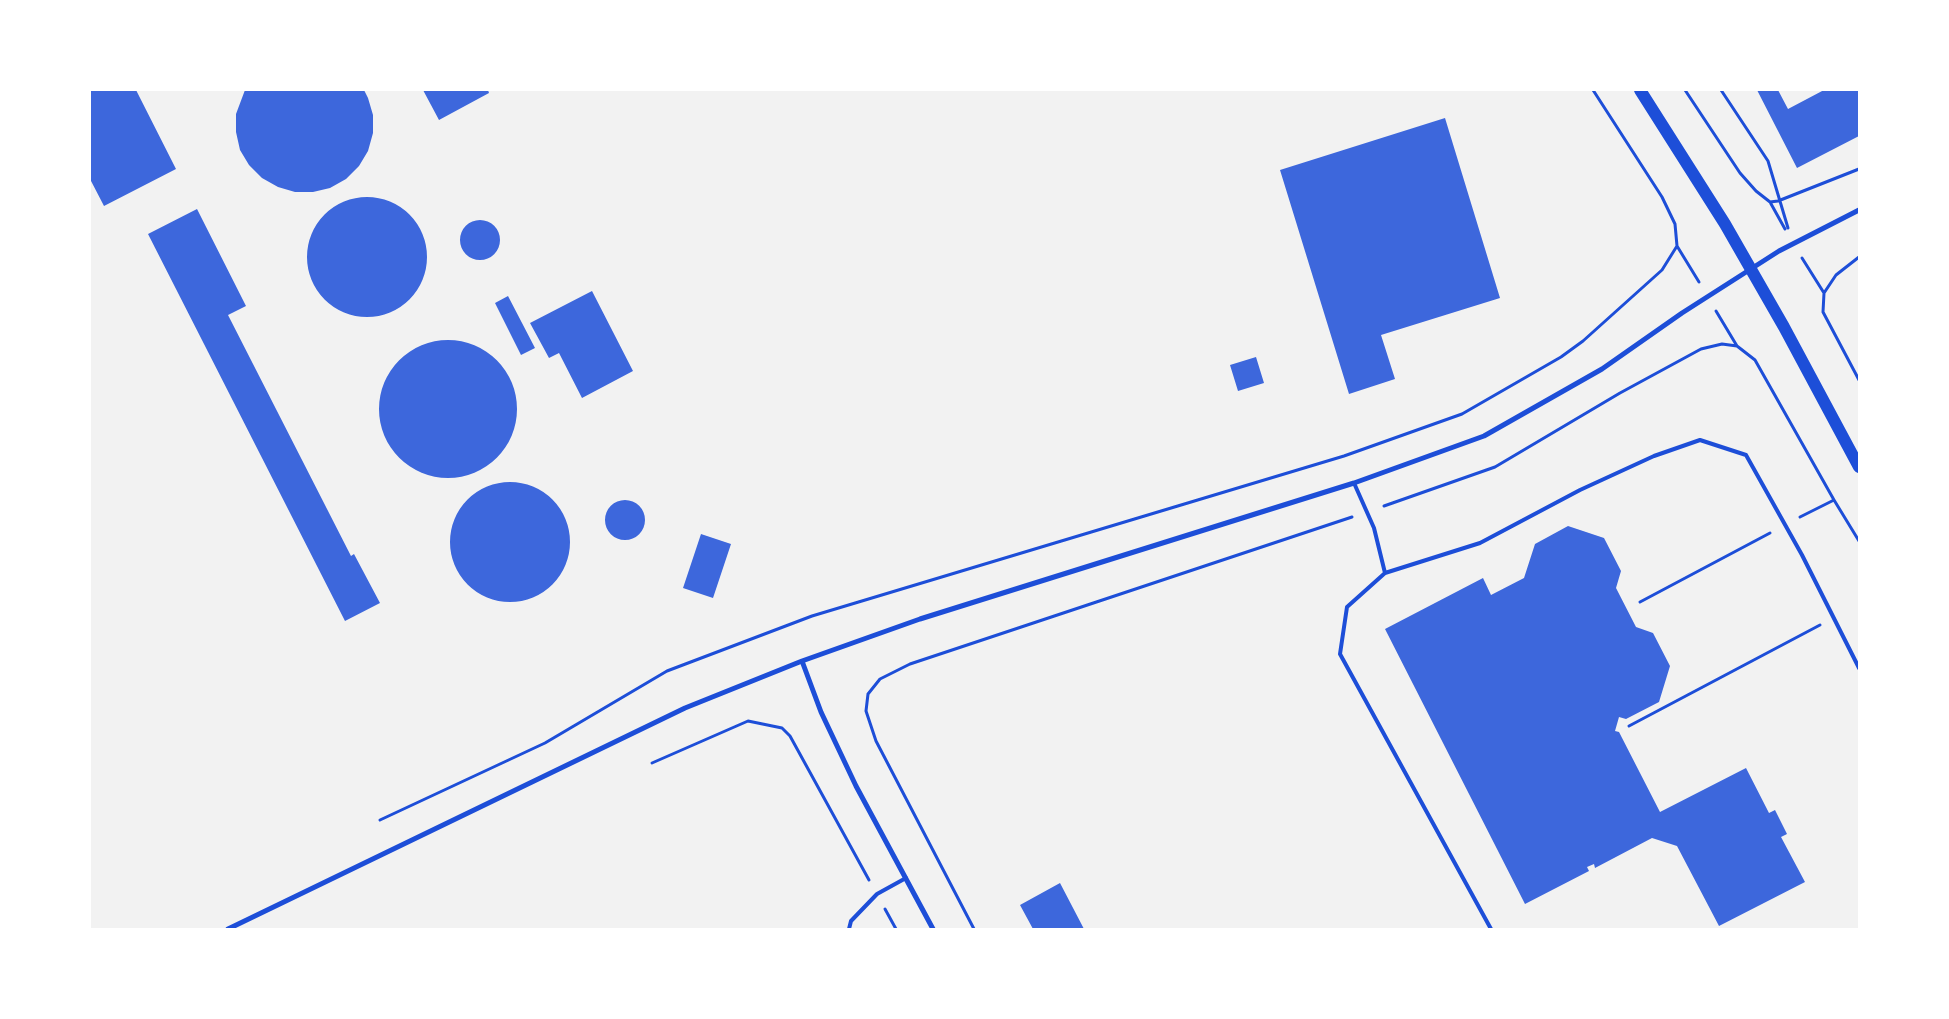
<!DOCTYPE html>
<style>
body{margin:0}
#map{position:relative;width:1949px;height:1019px;overflow:hidden;background:#f2f2f2;font-family:Mulish,sans-serif}
canvas{display:block}
.frame{position:absolute;inset:0;border:91px solid #fff;pointer-events:none}
</style>
<div id="map">
<canvas width="1949" height="1019"></canvas>
<div class="frame"></div>
</div>
<script>
const c = document.querySelector('canvas').getContext('2d');
c.lineJoin = 'round';
function fillPath(path, color) {
  c.fillStyle = color;
  c.fill(path, 'evenodd');
}
function shape(rows) {
  const path = new Path2D();
  for (const r of rows) {
    if (r.length === 3) {
      path.moveTo(r[0] + r[2], r[1]);
      path.arc(r[0], r[1], r[2], 0, 2 * Math.PI);
      continue;
    }
    path.moveTo(r[0], r[1]);
    for (let i = 2; i < r.length; i += 2) path.lineTo(r[i], r[i + 1]);
  }
  return path;
}
function strokePath(path, color, width, dash) {
  c.strokeStyle = color;
  c.lineWidth = width;
  c.lineCap = dash ? 'butt' : 'round';
  c.setLineDash(dash || []);
  c.stroke(path);
}
const building = shape([
 [90,90,136,90,176,169,104,206,90,179],
 [245,90,364,90,368,98,373,115,373,133,368,151,359,166,346,179,330,188,313,192,295,192,278,187,262,178,249,165,240,150,236,132,236,114],
 [423,90,488,90,489,93,439,120],
 [1757,90,1778,90,1788,109,1824,90,1859,90,1859,136,1797,168],
 [1445,118,1500,298,1381,335,1395,379,1349,394,1280,170],
 [367,257,60],
 [197,209,246,306,228,315,351,556,354,554,380,603,345,621,148,234],
 [480,240,20],
 [592,291,633,371,582,398,559,353,549,358,530,323],
 [508,296,535,348,521,355,495,303],
 [448,409,69],
 [1256,357,1264,383,1238,391,1230,365],
 [510,542,60],
 [625,520,20],
 [1568,526,1604,538,1621,571,1616,588,1636,627,1653,633,1670,666,1659,702,1626,719,1619,717,1615,731,1619,732,1660,812,1746,768,1769,813,1775,810,1787,834,1781,837,1805,882,1719,926,1677,846,1652,838,1595,868,1594,864,1587,867,1589,871,1525,904,1385,629,1483,578,1491,595,1524,578,1535,544],
 [701,534,731,544,713,598,683,588],
 [1060,883,1084,929,1033,929,1020,905]
]);
const path = shape([
 [1593,90,1662,197,1675,224,1677,246,1699,282],
 [1685,90,1740,173,1756,191,1770,202,1785,229],
 [1721,90,1768,161,1788,228],
 [1770,202,1778,201,1859,169],
 [1802,258,1824,293,1823,312,1859,380],
 [1824,293,1836,275,1859,257],
 [1716,311,1737,346,1755,360,1834,500,1859,541],
 [1384,506,1495,467,1620,393,1701,349,1722,344,1737,346],
 [1800,517,1834,500],
 [1640,602,1770,533],
 [1629,726,1820,625],
 [652,763,748,721,782,728,790,736,869,880],
 [380,820,545,743,667,671,812,616,1344,456,1462,414,1561,357,1583,341,1662,270,1677,246],
 [885,909,896,929],
 [974,929,876,741,866,711,868,694,880,679,910,664,1352,517]
]);
const service = shape([
 [1354,483,1374,528,1385,573,1480,543,1580,490,1654,456,1700,440,1746,455,1802,555,1859,668],
 [1385,573,1347,607,1340,654,1491,929],
 [849,929,851,921,877,894,906,878]
]);
const minor = shape([
 [802,661,821,712,856,786,933,929],
 [228,929,685,708,802,661,920,619,1354,483,1484,436,1602,369,1682,313,1779,251,1859,210]
]);
const primary = shape([
 [1640,90,1725,224,1784,327,1859,467]
]);
fillPath(building, '#3d67dc');
strokePath(path, '#1d4ed8', 3);
strokePath(service, '#1d4ed8', 4);
strokePath(minor, '#1d4ed8', 5);
strokePath(primary, '#1d4ed8', 12);
</script>
